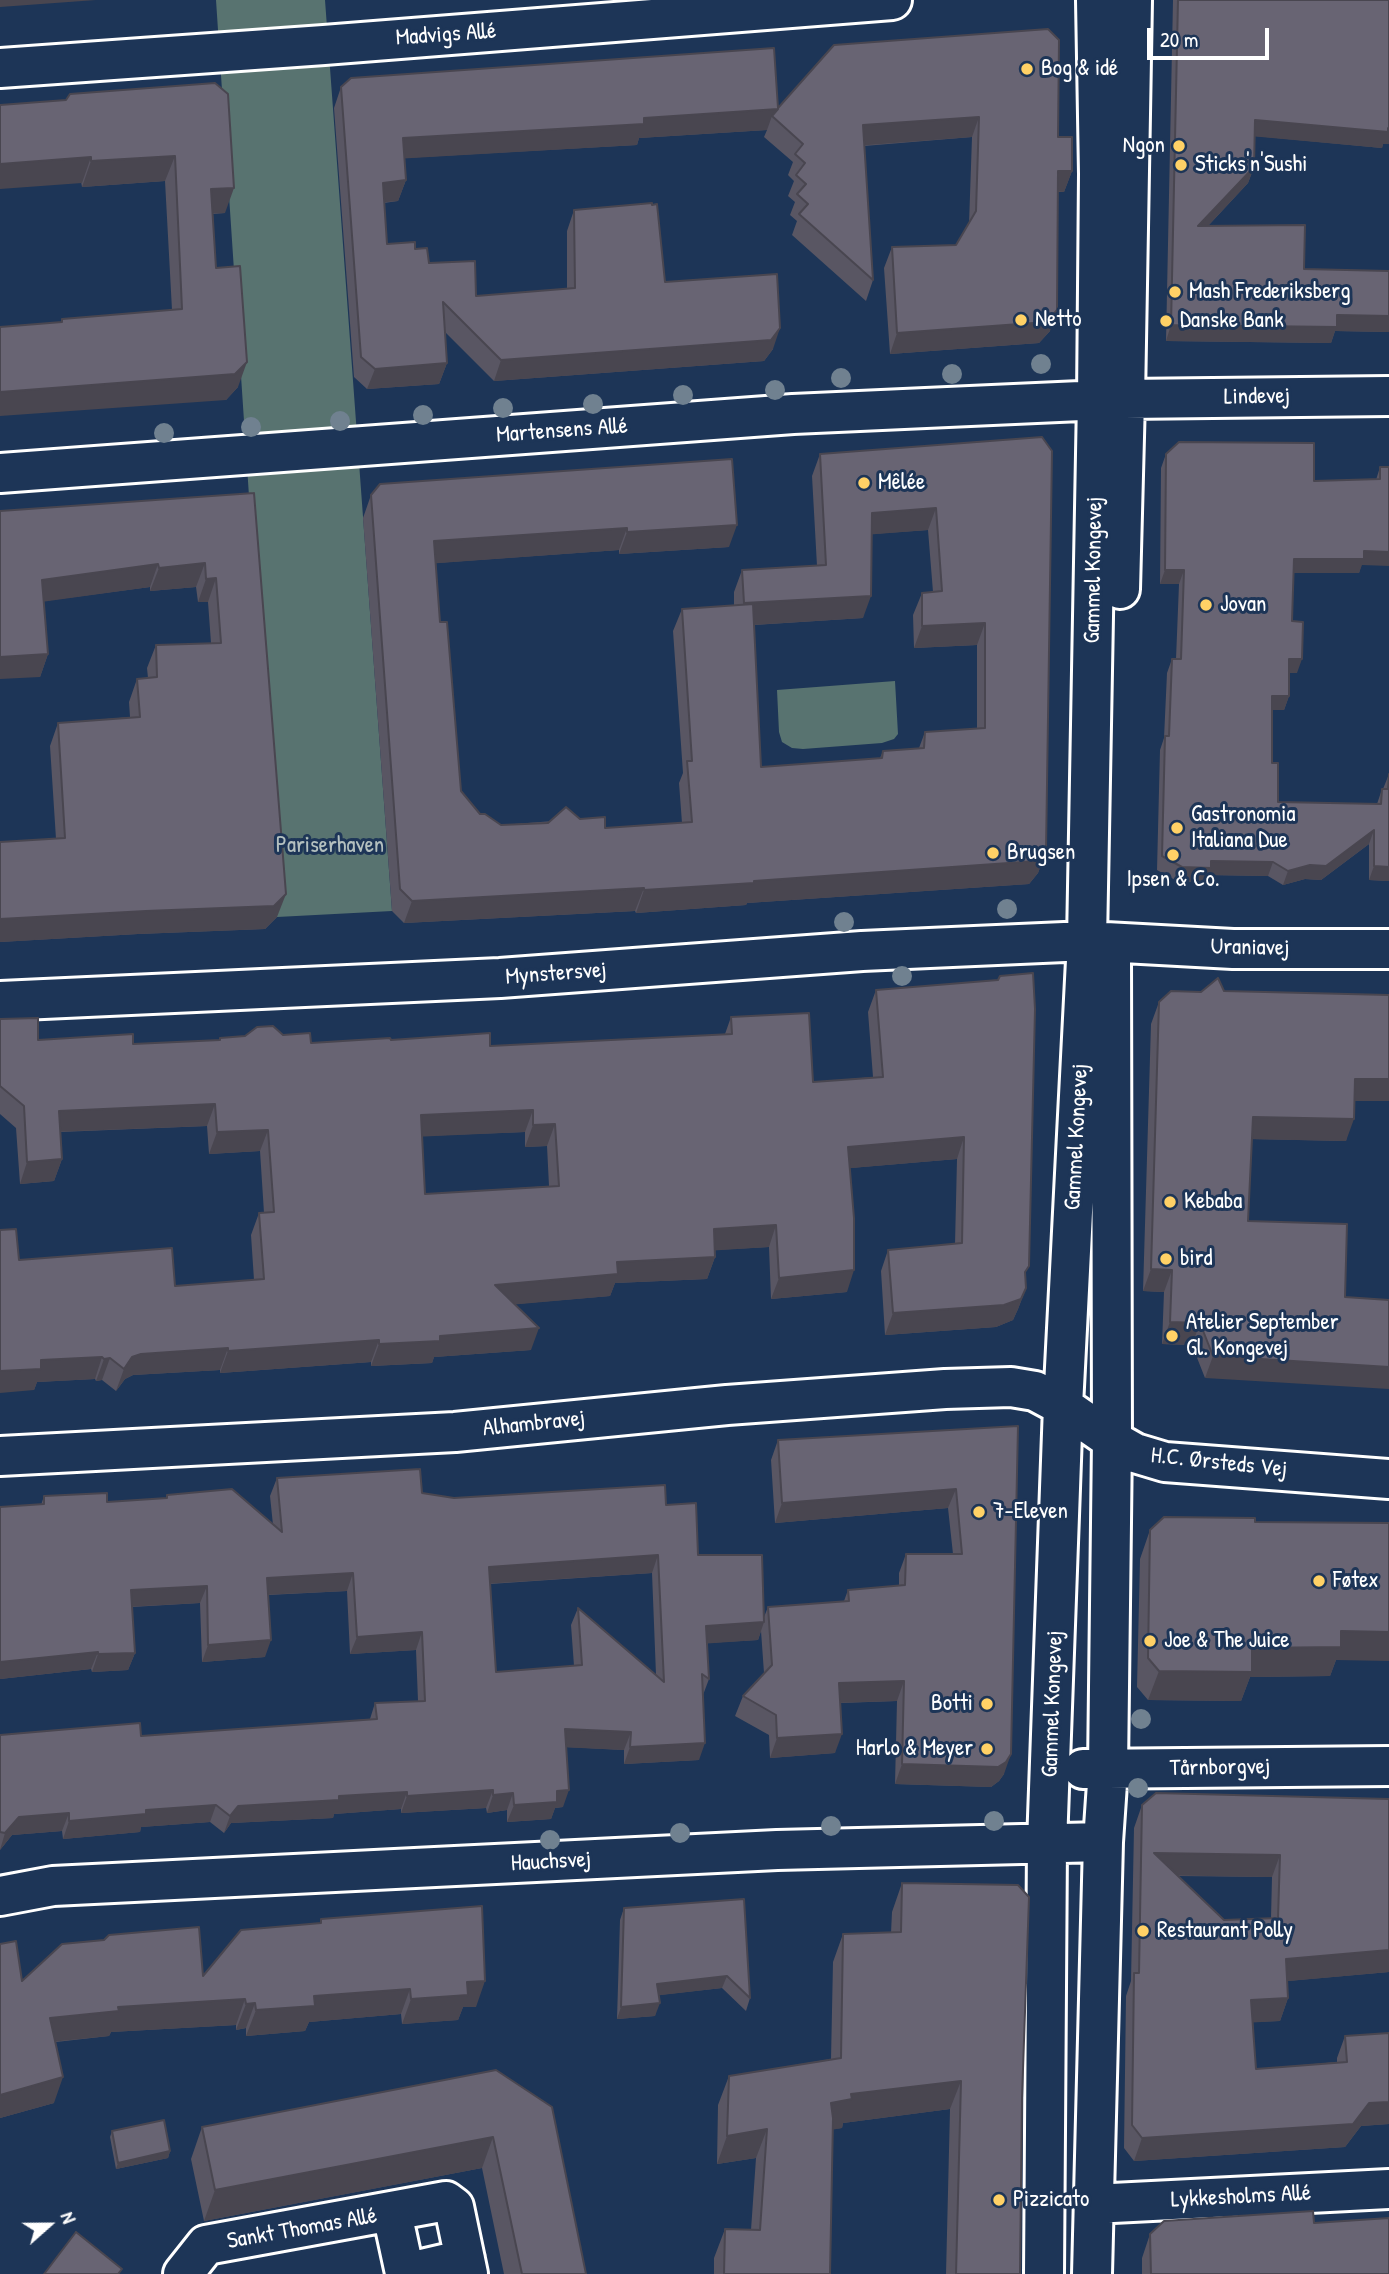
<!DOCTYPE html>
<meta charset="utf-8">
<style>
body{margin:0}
#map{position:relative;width:1389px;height:2274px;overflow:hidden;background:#1d3557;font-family:"Patrick Hand",sans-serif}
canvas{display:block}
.north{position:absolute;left:14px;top:2190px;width:70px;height:70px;-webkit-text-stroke:5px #1d3557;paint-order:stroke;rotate:69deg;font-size:19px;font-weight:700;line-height:28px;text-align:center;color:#fff}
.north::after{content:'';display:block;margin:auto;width:24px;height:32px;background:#fff;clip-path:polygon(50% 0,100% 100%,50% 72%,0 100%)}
.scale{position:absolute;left:1147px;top:28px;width:122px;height:32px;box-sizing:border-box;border:4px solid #fff;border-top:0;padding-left:9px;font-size:21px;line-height:24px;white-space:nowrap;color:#fff;-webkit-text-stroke:5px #1d3557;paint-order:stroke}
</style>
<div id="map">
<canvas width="1389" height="2274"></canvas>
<div class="north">N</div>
<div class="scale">20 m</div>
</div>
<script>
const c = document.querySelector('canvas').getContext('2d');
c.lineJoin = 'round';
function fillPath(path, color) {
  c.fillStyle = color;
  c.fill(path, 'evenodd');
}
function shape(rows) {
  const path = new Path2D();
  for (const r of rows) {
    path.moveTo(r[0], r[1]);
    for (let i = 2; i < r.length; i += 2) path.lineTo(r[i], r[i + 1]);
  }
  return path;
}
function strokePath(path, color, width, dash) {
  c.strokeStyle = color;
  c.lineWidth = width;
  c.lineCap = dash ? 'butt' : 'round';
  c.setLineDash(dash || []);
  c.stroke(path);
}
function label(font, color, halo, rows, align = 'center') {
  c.font = font + ' "Patrick Hand",sans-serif';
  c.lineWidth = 6;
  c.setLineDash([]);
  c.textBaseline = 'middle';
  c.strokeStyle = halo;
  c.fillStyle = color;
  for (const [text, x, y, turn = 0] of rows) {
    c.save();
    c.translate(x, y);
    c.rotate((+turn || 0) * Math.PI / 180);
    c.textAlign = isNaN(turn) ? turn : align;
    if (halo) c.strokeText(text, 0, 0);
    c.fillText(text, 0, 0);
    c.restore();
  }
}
const green = shape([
 [216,0,325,0,392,911,277,917],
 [895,681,898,734,894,739,882,743,803,749,792,748,782,742,779,732,777,690]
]);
const minor = shape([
 [0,68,324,45,892,0],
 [0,473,793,414,1125,399,1389,396],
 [1120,589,1125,399,1132,0],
 [0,1001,500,978,862,951,1087,941,1233,949,1389,949],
 [0,1456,455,1432,727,1405,945,1389,1011,1387,1035,1391,1063,1406,1112,1440,1135,1453,1165,1462,1389,1479],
 [1083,1769,1389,1766],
 [0,1896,53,1886,777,1850,1103,1842],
 [1093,2204,1389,2189],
 [392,2213,405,2273,465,2259],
 [183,2274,206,2245,446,2201,454,2207,468,2274],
 [1044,2274,1047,1844,1063,1406,1087,941,1097,400,1099,174,1096,0],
 [1092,2274,1103,1842,1108,1769,1112,1440,1111,953]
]);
const trees = [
 [1041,364],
 [952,374],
 [841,378],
 [775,390],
 [683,395],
 [593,404],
 [503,408],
 [423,415],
 [340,421],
 [251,427],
 [164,433],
 [1007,909],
 [844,922],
 [902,976],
 [1141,1719],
 [1138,1788],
 [994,1821],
 [831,1826],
 [680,1833],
 [550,1840]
];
const wall = shape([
 [1173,0,1389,0,1383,144,1382,148,1255,136,1254,167,1248,183,1208,226,1304,269,1389,271,1389,332,1335,331,1331,343,1166,341],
 [834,45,1058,137,1072,171,1064,192,1058,192,1050,331,1039,343,890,354,884,268,892,247,956,245,969,224,972,137,864,146,873,280,866,301,792,235,797,221,790,215,795,202,788,196,794,181,788,175,793,162,764,137,767,130,639,138,637,145,404,158,406,180,398,201,384,203,387,244,415,249,429,263,476,296,567,289,567,231,574,210,665,282,773,349,764,361,494,381,445,332,447,363,439,384,367,389,354,377,334,108,341,87,778,108],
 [215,83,225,213,213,214,216,268,238,387,226,400,61,322,62,319,172,310,165,181,82,187,66,100],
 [1042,437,1046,851,1038,873,1029,884,747,903,746,905,636,913,635,911,404,923,392,911,363,518,371,495,380,484,729,547,619,554,619,550,436,563,440,622,461,791,480,814,501,825,580,819,605,828,682,823,679,783,683,773,673,631,682,609,734,605,734,592,742,570,817,566,812,476,820,454],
 [928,530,933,592,922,593,913,615,914,648,977,645,977,729,925,732,919,748,883,751,880,758,761,767,754,625,863,618,872,534],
 [1166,454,1314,481,1376,480,1380,467,1389,467,1359,573,1293,573,1292,621,1297,673,1289,673,1289,696,1284,710,1272,710,1272,763,1278,802,1377,804,1382,789,1383,789,1389,774,1389,881,1369,880,1369,844,1321,880,1305,879,1283,885,1268,876,1208,875,1206,882,1177,881,1157,870,1160,750,1164,738,1167,673,1172,659,1176,659,1179,584,1160,584,1161,468],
 [254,493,277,917,265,929,138,934,0,942,0,842,56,839,50,746,58,723,130,717,129,702,137,679,148,678,147,668,156,645,211,643,208,602,198,602,196,587,150,591,150,587,44,601,48,654,40,677,0,511],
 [998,980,1026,1288,1018,1309,1013,1320,996,1327,885,1335,881,1271,888,1250,955,1244,957,1159,850,1168,847,1292,771,1299,769,1247,715,1250,715,1257,707,1279,615,1283,610,1296,515,1304,531,1350,434,1357,432,1363,371,1366,371,1362,220,1373,220,1370,133,1375,125,1379,116,1391,102,1380,96,1381,95,1379,37,1382,34,1390,19,1260,175,1286,254,1280,251,1235,259,1213,264,1213,260,1151,209,1154,207,1126,60,1132,62,1159,54,1181,20,1184,16,1128,0,1114,0,1019,38,1040,133,1044,219,1040,220,1038,283,1035,311,1043,391,1040,490,1046,725,1034,731,1017,813,1082,873,1077,868,1012,876,990],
 [525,1132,525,1147,547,1146,549,1186,425,1194,422,1136],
 [1224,991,1389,995,1389,1101,1354,1101,1346,1141,1252,1139,1248,1221,1347,1224,1205,1378,1192,1345,1162,1344,1164,1292,1143,1291,1151,1024,1159,1002,1201,992],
 [1018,1426,1004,1774,999,1781,991,1787,895,1784,897,1701,840,1703,835,1753,770,1758,769,1735,735,1716,743,1696,764,1673,761,1631,758,1640,707,1643,709,1679,703,1695,699,1760,624,1764,624,1750,566,1747,563,1807,555,1808,551,1819,507,1822,507,1810,487,1813,486,1808,401,1813,401,1809,334,1814,333,1818,231,1823,224,1833,210,1822,141,1827,140,1832,63,1839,62,1831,12,1835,0,1850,0,1735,141,1736,370,1719,375,1703,418,1701,416,1650,350,1654,347,1591,268,1595,265,1657,202,1662,200,1603,132,1607,135,1653,128,1670,92,1672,91,1669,0,1679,0,1507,41,1505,44,1496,107,1502,166,1498,167,1495,273,1525,270,1496,277,1478,422,1493,454,1498,666,1505,698,1555,764,1617,768,1607,844,1601,848,1590,899,1586,899,1573,906,1554,953,1554,948,1508,775,1523,771,1460,778,1440],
 [652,1573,656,1675,578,1608,571,1625,574,1666,496,1672,490,1584],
 [1255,1522,1336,1660,1330,1676,1250,1677,1241,1701,1148,1700,1137,1687,1140,1559,1150,1530],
 [1389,1799,1389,1972,1287,1981,1288,1998,1280,2021,1253,2022,1256,2069,1337,2062,1337,2058,1345,2036,1389,2033,1389,2124,1361,2126,1345,2147,1134,2161,1124,2148,1126,1996,1131,1981,1134,1828,1142,1805],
 [1178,1876,1272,1877,1271,1918,1224,1920],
 [902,1883,1022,2098,1020,2274,946,2274,950,2109,843,2123,842,2128,833,2129,830,2274,714,2274,714,2258,725,2229,751,2230,756,2158,717,2164,718,2105,729,2076,831,2059,833,1962,843,1934,891,1933,892,1912],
 [744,1899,750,1998,746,2011,722,1988,659,1995,655,2016,617,2019,620,1920,624,1908],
 [321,1919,476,2007,463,2007,458,2020,402,2024,401,2014,309,2022,305,2031,246,2036,246,2028,236,2030,236,2025,111,2032,109,2036,56,2042,54,2103,0,2118,0,1944,22,1981,203,1976,320,1923],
 [496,2070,586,2274,504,2274,482,2168,204,2221,191,2159,202,2127],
 [112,2131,170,2151,168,2158,116,2169,110,2137],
 [1314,2223,1389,2274,1142,2274,1142,2258,1150,2234]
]);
const shadedWall = shape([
 [0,0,96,0,0,7],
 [778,109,772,116,767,130,639,138,637,145,395,159,403,138,644,118],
 [979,117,972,137,855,146,863,125],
 [1255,120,1389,128,1389,144,1383,144,1382,148,1250,136],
 [175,156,165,181,82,187,91,161],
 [91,157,82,183,0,189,0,164],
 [1254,167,1248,183,1193,242,1198,226],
 [1058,171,1072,171,1064,192,1051,191],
 [406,180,398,201,375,203,383,183],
 [234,188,225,213,202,214,211,189],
 [1057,310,1050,331,1039,343,890,354,897,333],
 [1337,315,1389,316,1389,332,1335,331,1331,343,1166,341,1171,325],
 [780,328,773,349,764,361,494,381,501,360],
 [247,362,238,387,226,400,0,416,0,392],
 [447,363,439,384,367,389,375,369],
 [936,508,928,530,864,535,872,513],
 [737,525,729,547,619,554,627,532],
 [627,528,619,550,426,564,434,541],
 [1364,551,1389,552,1389,566,1362,565,1359,573,1288,573,1294,559],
 [205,563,196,587,150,591,159,568],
 [158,564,150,587,34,603,42,580],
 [1165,570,1184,570,1179,584,1160,584],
 [216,578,208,602,198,602,206,579],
 [871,596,863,618,736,626,744,603],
 [985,623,977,645,914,648,922,626],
 [48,654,40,677,0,679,0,657],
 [1289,659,1302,659,1297,673,1284,673],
 [1272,696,1289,696,1284,710,1267,710],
 [1374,830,1369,844,1321,880,1305,879,1283,885,1288,871],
 [1046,851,1038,873,1029,884,747,903,746,905,636,913,644,890,754,881],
 [1211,861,1273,862,1268,876,1208,875,1206,882,1177,881,1182,867],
 [1374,866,1389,867,1389,881,1369,880],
 [644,888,635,911,404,923,412,901],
 [286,894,277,917,265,929,138,934,0,942,0,919],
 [1355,1079,1389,1079,1389,1101,1347,1101],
 [215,1104,207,1126,51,1132,59,1111],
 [533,1110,525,1132,413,1137,421,1115],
 [1253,1117,1354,1119,1346,1141,1245,1139],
 [555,1124,547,1146,525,1147,533,1125],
 [268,1130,260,1151,209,1154,217,1132],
 [964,1137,957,1159,840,1169,848,1147],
 [62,1159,54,1181,20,1184,27,1162],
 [776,1225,769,1247,706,1251,714,1229],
 [715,1257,707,1279,615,1283,610,1296,487,1307,495,1285,617,1262],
 [1151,1269,1172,1270,1164,1292,1143,1291],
 [854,1270,847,1292,771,1299,779,1278],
 [1026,1288,1018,1309,1013,1320,996,1327,885,1335,893,1313],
 [1170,1322,1200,1323,1192,1345,1162,1344],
 [539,1328,531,1350,434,1357,432,1363,371,1366,379,1344,440,1336],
 [379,1340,371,1362,220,1373,228,1351],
 [228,1348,220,1370,133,1375,125,1379,116,1391,124,1369,132,1357,141,1354],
 [1213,1356,1389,1367,1389,1389,1205,1378],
 [102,1357,95,1379,37,1382,34,1390,0,1393,0,1371,41,1360],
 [110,1358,102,1380,96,1381,104,1359],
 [956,1489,948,1508,775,1523,782,1503],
 [658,1555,652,1573,483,1584,489,1567],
 [353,1573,347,1591,261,1595,267,1578],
 [207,1586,200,1603,125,1607,131,1590],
 [764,1622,758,1640,700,1644,706,1626],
 [1341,1631,1389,1632,1389,1661,1336,1660,1330,1676,1250,1677,1241,1701,1148,1700,1159,1671,1252,1648],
 [422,1632,416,1650,350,1654,357,1637],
 [271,1640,265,1657,202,1662,208,1645],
 [98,1652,91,1669,0,1679,0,1662],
 [135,1653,128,1670,92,1672,98,1654],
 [904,1681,897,1701,832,1703,839,1683],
 [565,1729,631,1732,624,1750,559,1747],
 [842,1734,835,1753,770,1758,777,1738],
 [705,1743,699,1760,624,1764,630,1747],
 [1011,1754,1004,1774,999,1781,991,1787,895,1784,902,1764],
 [493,1790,486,1808,401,1813,407,1796],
 [569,1790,563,1807,555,1808,551,1819,507,1822,514,1805,557,1791],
 [407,1792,401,1809,334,1814,333,1818,231,1823,224,1833,230,1816,238,1806,339,1796],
 [513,1793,507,1810,487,1813,493,1795],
 [216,1805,210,1822,141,1827,140,1832,63,1839,69,1821,146,1810],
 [69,1813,62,1831,12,1835,0,1850,5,1833,19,1817],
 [1154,1853,1280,1855,1272,1877,1145,1875],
 [1389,1950,1389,1972,1278,1982,1286,1959],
 [727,1976,722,1988,653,1996,657,1984],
 [485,1981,476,2007,463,2007,458,2020,402,2024,411,1999,467,1982],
 [410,1989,401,2014,309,2022,305,2031,246,2036,256,2010,314,1996],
 [1288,1998,1280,2021,1243,2023,1251,2000],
 [245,1999,236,2025,111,2032,109,2036,41,2043,50,2018,118,2007],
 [255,2003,246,2028,236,2030,246,2004],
 [660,2003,655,2016,617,2019,621,2007],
 [63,2077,54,2103,0,2118,0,2095],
 [961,2081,950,2109,843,2123,842,2128,820,2132,831,2103,851,2094],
 [1389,2102,1389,2124,1361,2126,1345,2147,1134,2161,1142,2138,1369,2103],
 [767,2129,756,2158,717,2164,727,2136],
 [493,2137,482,2168,204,2221,215,2190],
 [170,2151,168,2158,116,2169,118,2163]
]);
const building = shape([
 [1178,0,1389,0,1389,128,1388,128,1388,132,1255,120,1254,167,1198,226,1305,225,1304,269,1389,271,1389,316,1337,315,1337,327,1171,325,1178,0],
 [1048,29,1059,40,1058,137,1072,137,1072,171,1058,171,1057,310,1047,322,897,333,892,247,956,245,976,211,979,117,863,125,873,280,799,214,808,204,797,194,806,184,796,175,805,163,795,154,803,144,772,116,778,109,644,118,644,124,403,138,406,180,383,183,387,244,415,242,415,249,427,248,429,263,475,261,476,296,575,288,574,210,652,203,652,205,657,204,665,282,777,274,780,328,771,340,501,360,443,302,447,363,375,369,361,357,341,87,351,78,774,48,778,108,834,45,1048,29],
 [215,83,228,94,234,188,211,189,216,268,240,266,247,362,235,374,0,392,0,327,62,322,62,319,182,309,175,156,91,161,91,157,0,164,0,105,66,100,70,94,215,83],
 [1042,437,1052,451,1046,851,1037,861,754,881,754,883,644,890,644,888,412,901,400,889,371,495,380,484,732,459,737,525,627,532,627,528,434,541,440,622,447,622,461,791,480,814,485,814,501,825,548,823,566,807,580,819,605,817,605,828,692,822,687,761,692,761,682,609,753,604,761,767,882,758,883,751,924,748,925,732,985,728,985,623,922,626,922,593,942,591,936,508,872,513,871,596,744,603,742,570,826,565,820,454,1042,437],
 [1179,442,1314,443,1314,481,1380,479,1380,467,1389,467,1389,552,1364,551,1364,559,1294,559,1292,621,1303,622,1302,659,1289,659,1289,696,1272,696,1272,763,1278,763,1278,802,1381,804,1382,789,1388,789,1389,774,1389,867,1374,866,1374,830,1326,866,1310,865,1288,871,1273,862,1211,861,1211,868,1182,867,1162,856,1165,736,1169,736,1172,659,1181,659,1184,570,1165,570,1166,454,1179,442],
 [254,493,286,894,274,906,146,911,0,919,0,842,65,838,58,723,140,717,137,679,157,677,156,645,221,643,216,578,206,579,205,563,159,568,158,564,42,580,48,654,0,657,0,511,254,493],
 [1033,973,1035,1009,1029,1266,1025,1272,1026,1288,1021,1299,1004,1305,893,1313,888,1250,962,1243,964,1137,848,1147,854,1218,854,1270,779,1278,776,1225,714,1229,715,1257,617,1262,618,1274,495,1285,539,1328,440,1336,440,1341,379,1344,379,1340,228,1351,228,1348,141,1354,132,1357,124,1369,110,1358,104,1359,102,1357,41,1360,41,1369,0,1371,0,1230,16,1229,19,1260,172,1248,175,1286,264,1279,259,1213,274,1212,268,1130,217,1132,215,1104,59,1111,62,1159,27,1162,24,1106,0,1086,0,1019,38,1018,38,1040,133,1034,133,1044,220,1040,220,1038,245,1036,257,1027,273,1026,283,1035,310,1033,311,1043,390,1038,391,1040,490,1033,490,1046,732,1034,731,1017,809,1013,813,1082,883,1077,876,990,998,980,1000,976,1033,973],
 [533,1110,533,1125,555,1124,559,1186,425,1194,421,1115,533,1110],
 [1218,978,1224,991,1389,995,1389,1079,1355,1079,1354,1119,1253,1117,1248,1221,1347,1224,1345,1297,1389,1300,1389,1367,1213,1356,1200,1323,1170,1322,1172,1270,1151,1269,1159,1002,1171,991,1201,992,1218,978],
 [1018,1426,1011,1754,1006,1762,998,1767,902,1764,904,1681,839,1683,842,1734,777,1738,776,1715,743,1696,772,1665,768,1607,849,1601,848,1590,905,1585,906,1554,962,1554,956,1489,782,1503,778,1440,1018,1426],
 [420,1469,422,1493,454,1498,665,1485,666,1505,696,1503,698,1555,762,1555,764,1622,706,1626,709,1679,702,1674,705,1743,630,1747,631,1732,565,1729,569,1790,557,1791,557,1802,514,1805,513,1793,493,1795,493,1790,407,1796,407,1792,339,1796,339,1800,238,1806,230,1816,216,1805,146,1810,146,1814,69,1821,69,1813,19,1817,5,1833,0,1832,0,1735,140,1723,141,1736,377,1719,375,1703,425,1701,422,1632,357,1637,353,1573,267,1578,271,1640,208,1645,207,1586,131,1590,135,1653,98,1654,98,1652,0,1662,0,1507,44,1504,44,1496,107,1493,107,1502,167,1498,167,1495,232,1489,282,1532,277,1478,420,1469],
 [658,1555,664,1682,578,1608,582,1665,496,1672,489,1567,658,1555],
 [1164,1517,1255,1518,1255,1522,1389,1523,1389,1632,1341,1631,1341,1647,1252,1648,1252,1672,1159,1671,1148,1658,1150,1530,1164,1517],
 [1156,1793,1389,1799,1389,1950,1286,1959,1288,1998,1251,2000,1256,2069,1347,2062,1345,2036,1389,2033,1389,2102,1369,2103,1353,2124,1142,2138,1132,2125,1134,1973,1139,1973,1142,1805,1156,1793],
 [1154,1853,1280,1855,1278,1918,1224,1920,1154,1853],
 [902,1883,1018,1885,1029,1897,1022,2098,1020,2274,956,2274,961,2081,851,2094,852,2099,831,2103,833,2118,830,2274,724,2274,725,2229,760,2230,767,2129,727,2136,729,2076,841,2058,843,1934,901,1932,902,1883],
 [744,1899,750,1998,727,1976,657,1984,660,2003,621,2007,624,1908,744,1899],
 [482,1906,485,1981,467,1982,468,1995,411,1999,410,1989,314,1996,315,2006,256,2010,255,2003,246,2004,245,1999,118,2007,119,2011,50,2018,63,2077,0,2095,0,1944,16,1941,22,1981,62,1944,104,1940,109,1935,199,1927,203,1976,241,1930,321,1923,321,1919,482,1906],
 [496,2070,552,2107,586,2274,522,2274,493,2137,215,2190,202,2127,496,2070],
 [164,2120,170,2151,118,2163,112,2131,164,2120],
 [1313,2211,1314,2223,1389,2218,1389,2274,1151,2274,1150,2234,1164,2221,1313,2211],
 [76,2232,122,2269,118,2274,44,2274,76,2232]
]);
const markers = [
 [1027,69,7,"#ffd166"],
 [1179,146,7,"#ffd166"],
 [1181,165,7,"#ffd166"],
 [1175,292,7,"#ffd166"],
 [1021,320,7,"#ffd166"],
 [1166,321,7,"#ffd166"],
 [864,483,7,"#ffd166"],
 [1206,605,7,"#ffd166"],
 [1177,828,7,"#ffd166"],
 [993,853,7,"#ffd166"],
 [1173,855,7,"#ffd166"],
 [1170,1202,7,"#ffd166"],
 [1166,1259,7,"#ffd166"],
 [1172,1336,7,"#ffd166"],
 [979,1512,7,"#ffd166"],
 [1319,1581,7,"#ffd166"],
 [1150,1641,7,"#ffd166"],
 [987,1704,7,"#ffd166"],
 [987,1749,7,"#ffd166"],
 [1143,1931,7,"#ffd166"],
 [999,2200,7,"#ffd166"]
];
const streetNames = [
 ["Madvigs Allé",446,35,-4],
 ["Lindevej",1257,397,-1],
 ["Martensens Allé",562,431,-4],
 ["Gammel Kongevej",1094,570,-89],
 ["Uraniavej",1250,948,1],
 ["Mynstersvej",556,974,-4],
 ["Gammel Kongevej",1077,1137,-87],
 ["Alhambravej",534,1424,-6],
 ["H.C. Ørsteds Vej",1219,1463,6],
 ["Gammel Kongevej",1053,1704,-88],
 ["Tårnborgvej",1220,1768,-1],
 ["Hauchsvej",551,1862,-3],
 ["Lykkesholms Allé",1241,2197,-3],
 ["Sankt Thomas Allé",302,2229,-10]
];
const poiNames = [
 ["Bog & idé",1041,69],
 ["Ngon",1165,146,"right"],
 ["Sticks'n'Sushi",1195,165],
 ["Mash Frederiksberg",1189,292],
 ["Netto",1035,320],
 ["Danske Bank",1180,321],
 ["Mêlée",878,483],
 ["Jovan",1220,605],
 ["Gastronomia",1191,815],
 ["Italiana Due",1191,841],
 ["Brugsen",1007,853],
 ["Ipsen & Co.",1173,880,"center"],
 ["Kebaba",1184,1202],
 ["bird",1180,1259],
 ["Atelier September",1186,1323],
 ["Gl. Kongevej",1186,1349],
 ["7-Eleven",993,1512],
 ["Føtex",1333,1581],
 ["Joe & The Juice",1164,1641],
 ["Botti",973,1704,"right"],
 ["Harlo & Meyer",973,1749,"right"],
 ["Restaurant Polly",1157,1931],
 ["Pizzicato",1013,2200]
];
const parkNames = [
 ["Pariserhaven",330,846]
];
fillPath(green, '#587370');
strokePath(minor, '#fff', 44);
strokePath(minor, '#1d3557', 38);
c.fillStyle = '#708190';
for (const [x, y] of trees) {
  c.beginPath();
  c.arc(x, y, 10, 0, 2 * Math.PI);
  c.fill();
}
fillPath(wall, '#595663');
fillPath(shadedWall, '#494650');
fillPath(building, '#686473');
strokePath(building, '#494650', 2);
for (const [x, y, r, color] of markers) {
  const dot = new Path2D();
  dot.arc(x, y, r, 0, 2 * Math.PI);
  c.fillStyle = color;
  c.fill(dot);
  strokePath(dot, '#1d3557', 2.5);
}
label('23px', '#fff', '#1d3557', streetNames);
label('23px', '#fff', '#1d3557', poiNames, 'left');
label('23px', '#b4c0bf', '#1d3557', parkNames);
</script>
